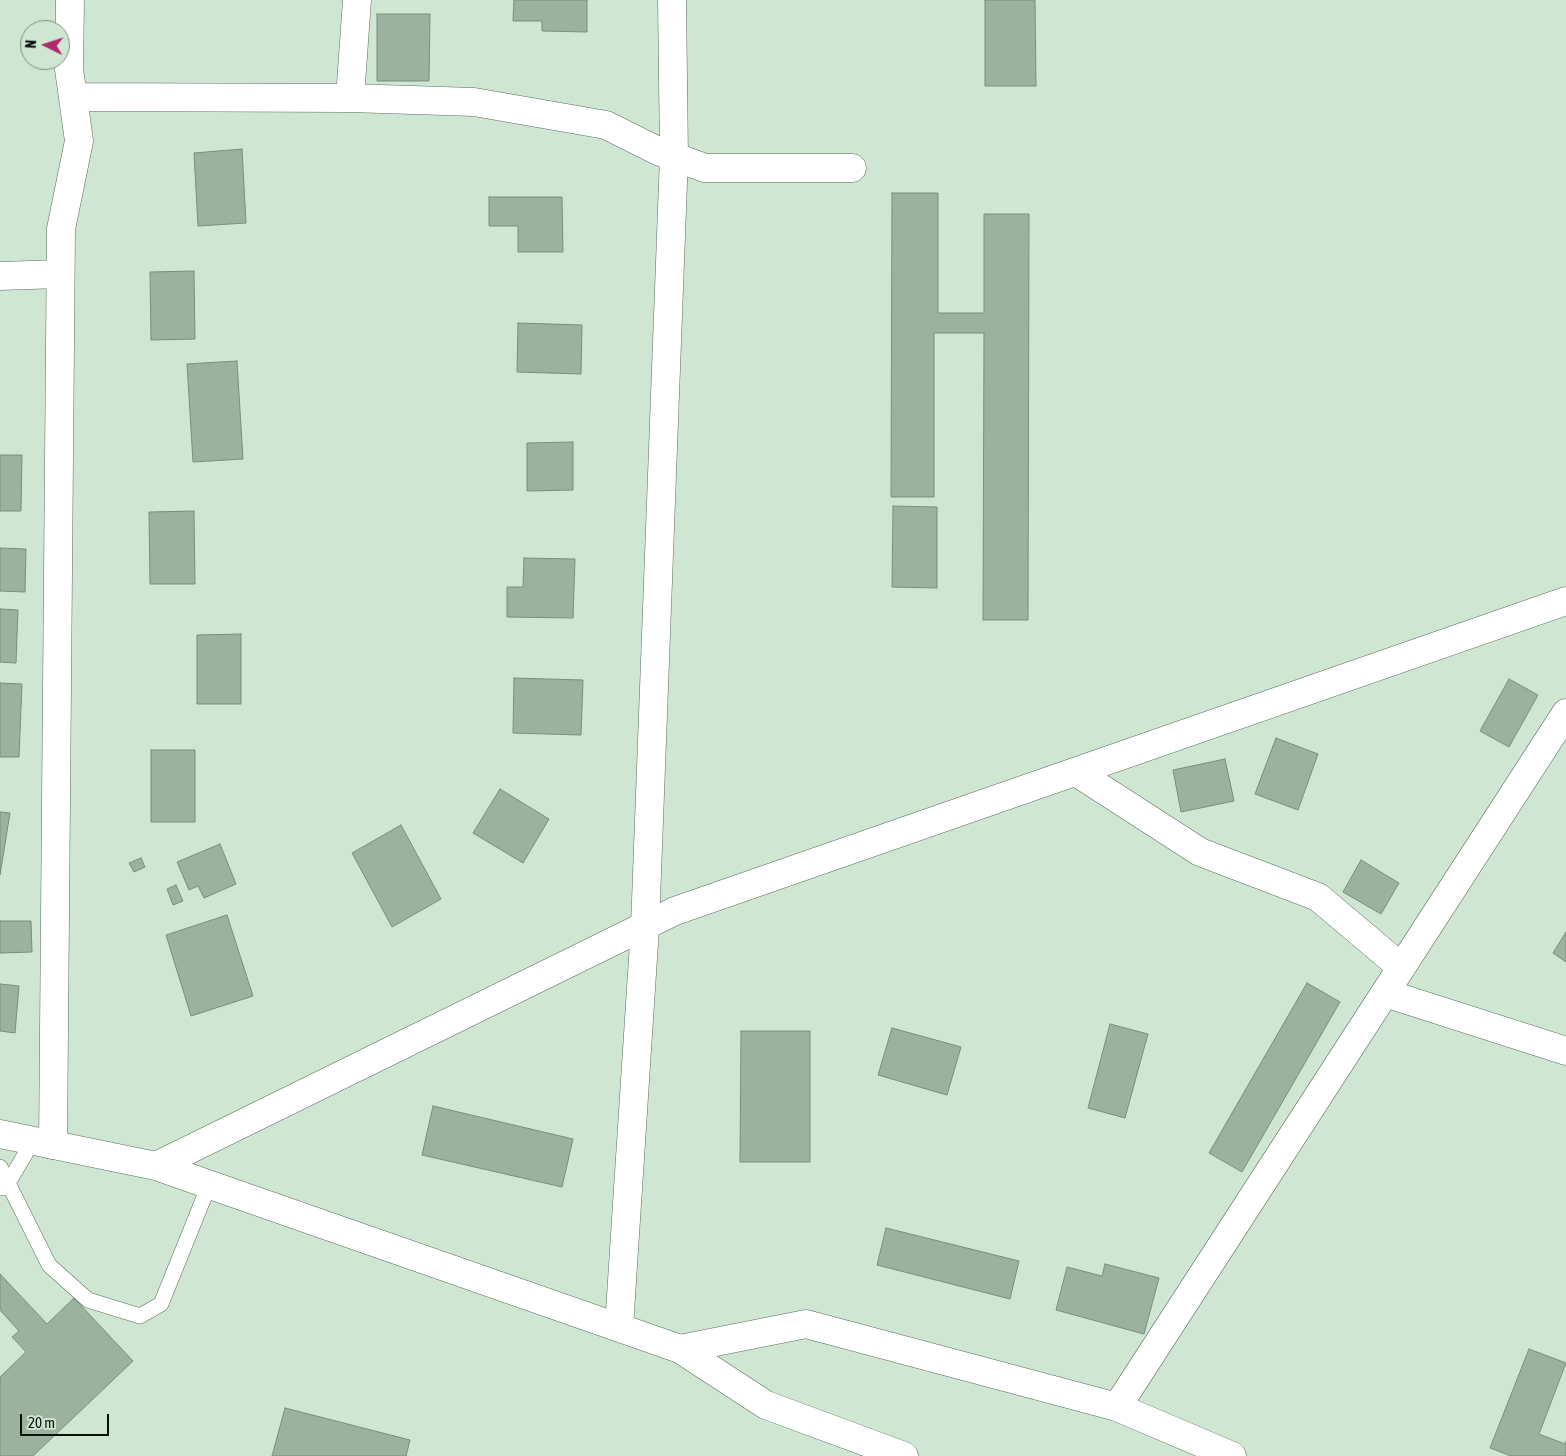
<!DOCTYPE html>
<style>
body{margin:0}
#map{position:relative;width:1566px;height:1456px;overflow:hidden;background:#cfe6d2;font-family:"Asap Condensed",sans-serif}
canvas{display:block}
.north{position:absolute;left:20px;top:20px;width:50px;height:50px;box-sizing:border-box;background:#cfe6d2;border:1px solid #7f9081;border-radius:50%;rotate:274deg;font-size:14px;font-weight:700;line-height:20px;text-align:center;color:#070e08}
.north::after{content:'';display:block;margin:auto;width:18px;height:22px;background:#b0296d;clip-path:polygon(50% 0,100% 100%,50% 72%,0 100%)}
.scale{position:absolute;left:20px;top:1414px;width:89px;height:22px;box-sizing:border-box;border:2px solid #070e08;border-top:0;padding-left:6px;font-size:15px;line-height:18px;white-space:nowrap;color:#070e08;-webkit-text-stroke:4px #cfe6d2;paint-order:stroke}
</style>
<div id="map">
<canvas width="1566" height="1456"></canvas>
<div class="north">N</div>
<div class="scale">20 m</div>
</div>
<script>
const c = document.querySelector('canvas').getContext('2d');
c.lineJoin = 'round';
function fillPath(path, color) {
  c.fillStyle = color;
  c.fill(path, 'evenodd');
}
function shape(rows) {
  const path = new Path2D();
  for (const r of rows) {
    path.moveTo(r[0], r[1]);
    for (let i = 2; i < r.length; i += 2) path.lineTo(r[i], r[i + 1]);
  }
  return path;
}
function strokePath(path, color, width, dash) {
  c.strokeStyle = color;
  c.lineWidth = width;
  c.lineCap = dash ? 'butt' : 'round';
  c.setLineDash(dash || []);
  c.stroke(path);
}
const building = shape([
 [514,0,587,0,587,32,542,31,542,21,513,21,514,0],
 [985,0,1035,0,1036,86,985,86,985,0],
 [377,14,430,14,429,81,377,81,377,14],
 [242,149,246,223,198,226,194,153,242,149],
 [892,193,938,193,938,313,984,313,984,214,1029,214,1028,620,983,620,984,333,934,333,934,497,891,497,892,193],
 [489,197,562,197,563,252,518,252,518,226,489,226,489,197],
 [194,271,195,339,151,340,150,272,194,271],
 [518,323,582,325,581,374,517,372,518,323],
 [237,361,243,459,193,462,187,364,237,361],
 [573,442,573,490,527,491,527,443,573,442],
 [0,455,22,455,21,511,0,511,0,455],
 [893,506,937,507,937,588,892,587,893,506],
 [194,511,195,584,150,584,149,512,194,511],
 [0,548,26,549,25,592,0,591,0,548],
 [524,558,575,559,573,618,507,617,507,587,523,587,524,558],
 [0,609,18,610,16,663,0,662,0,609],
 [241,634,241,704,197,704,197,635,241,634],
 [514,678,583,680,581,735,513,733,514,678],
 [1509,679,1538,695,1509,747,1480,731,1509,679],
 [0,683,22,684,19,757,0,757,0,683],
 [1276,738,1318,754,1298,810,1255,794,1276,738],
 [151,750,195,750,195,822,151,822,151,750],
 [1225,759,1234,801,1181,812,1173,770,1225,759],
 [500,789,549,819,523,863,473,833,500,789],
 [0,812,10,813,0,875,0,812],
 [401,825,441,899,392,927,352,853,401,825],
 [220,844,236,884,204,898,198,886,189,890,177,862,220,844],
 [141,858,145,867,134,872,129,863,141,858],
 [1361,860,1399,883,1381,914,1343,892,1361,860],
 [176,885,183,901,173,905,167,889,176,885],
 [227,915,253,996,191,1016,166,935,227,915],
 [0,921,31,921,32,952,0,953,0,921],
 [1566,932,1566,962,1553,953,1566,932],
 [1307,983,1340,1002,1242,1172,1209,1153,1307,983],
 [0,984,19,986,15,1033,0,1031,0,984],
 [1110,1024,1148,1034,1125,1118,1088,1108,1110,1024],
 [892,1028,961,1047,947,1095,878,1075,892,1028],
 [741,1031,810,1031,810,1162,740,1162,741,1031],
 [433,1106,573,1139,562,1187,422,1155,433,1106],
 [886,1228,1019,1261,1010,1299,877,1265,886,1228],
 [1105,1264,1159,1278,1144,1334,1056,1310,1067,1267,1102,1276,1105,1264],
 [0,1274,47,1324,74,1298,133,1361,33,1456,0,1456,0,1377,26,1352,12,1337,19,1331,0,1310,0,1274],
 [1529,1349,1566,1363,1539,1434,1565,1444,1566,1441,1566,1456,1511,1456,1490,1448,1529,1349],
 [285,1408,410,1440,406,1456,272,1456,285,1408]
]);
const service = shape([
 [0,1167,49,1265,88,1300,140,1316,161,1304,209,1185],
 [3,1188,8,1183,33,1141]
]);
const minor = shape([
 [73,97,350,98,357,0],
 [350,98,474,102,606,125,658,151,705,168,852,168],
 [0,276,60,274],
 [1076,772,1200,852,1318,897,1401,967],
 [1385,993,1566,1051],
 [53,1145,61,229,79,141,69,69,70,0],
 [156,1166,675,911,1566,601],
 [619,1327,645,927,674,156,672,0],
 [680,1349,806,1324,1117,1407,1232,1456],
 [680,1349,766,1405,904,1456],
 [1117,1407,1566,713]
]);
const tertiary = shape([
 [0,1134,156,1166,680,1349]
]);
fillPath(building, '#9cb29f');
strokePath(building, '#798e7c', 1);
strokePath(service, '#596d5c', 16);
strokePath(minor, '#596d5c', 29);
strokePath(tertiary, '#596d5c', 29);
strokePath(service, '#fff', 15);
strokePath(minor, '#fff', 28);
strokePath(tertiary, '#fff', 28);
</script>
